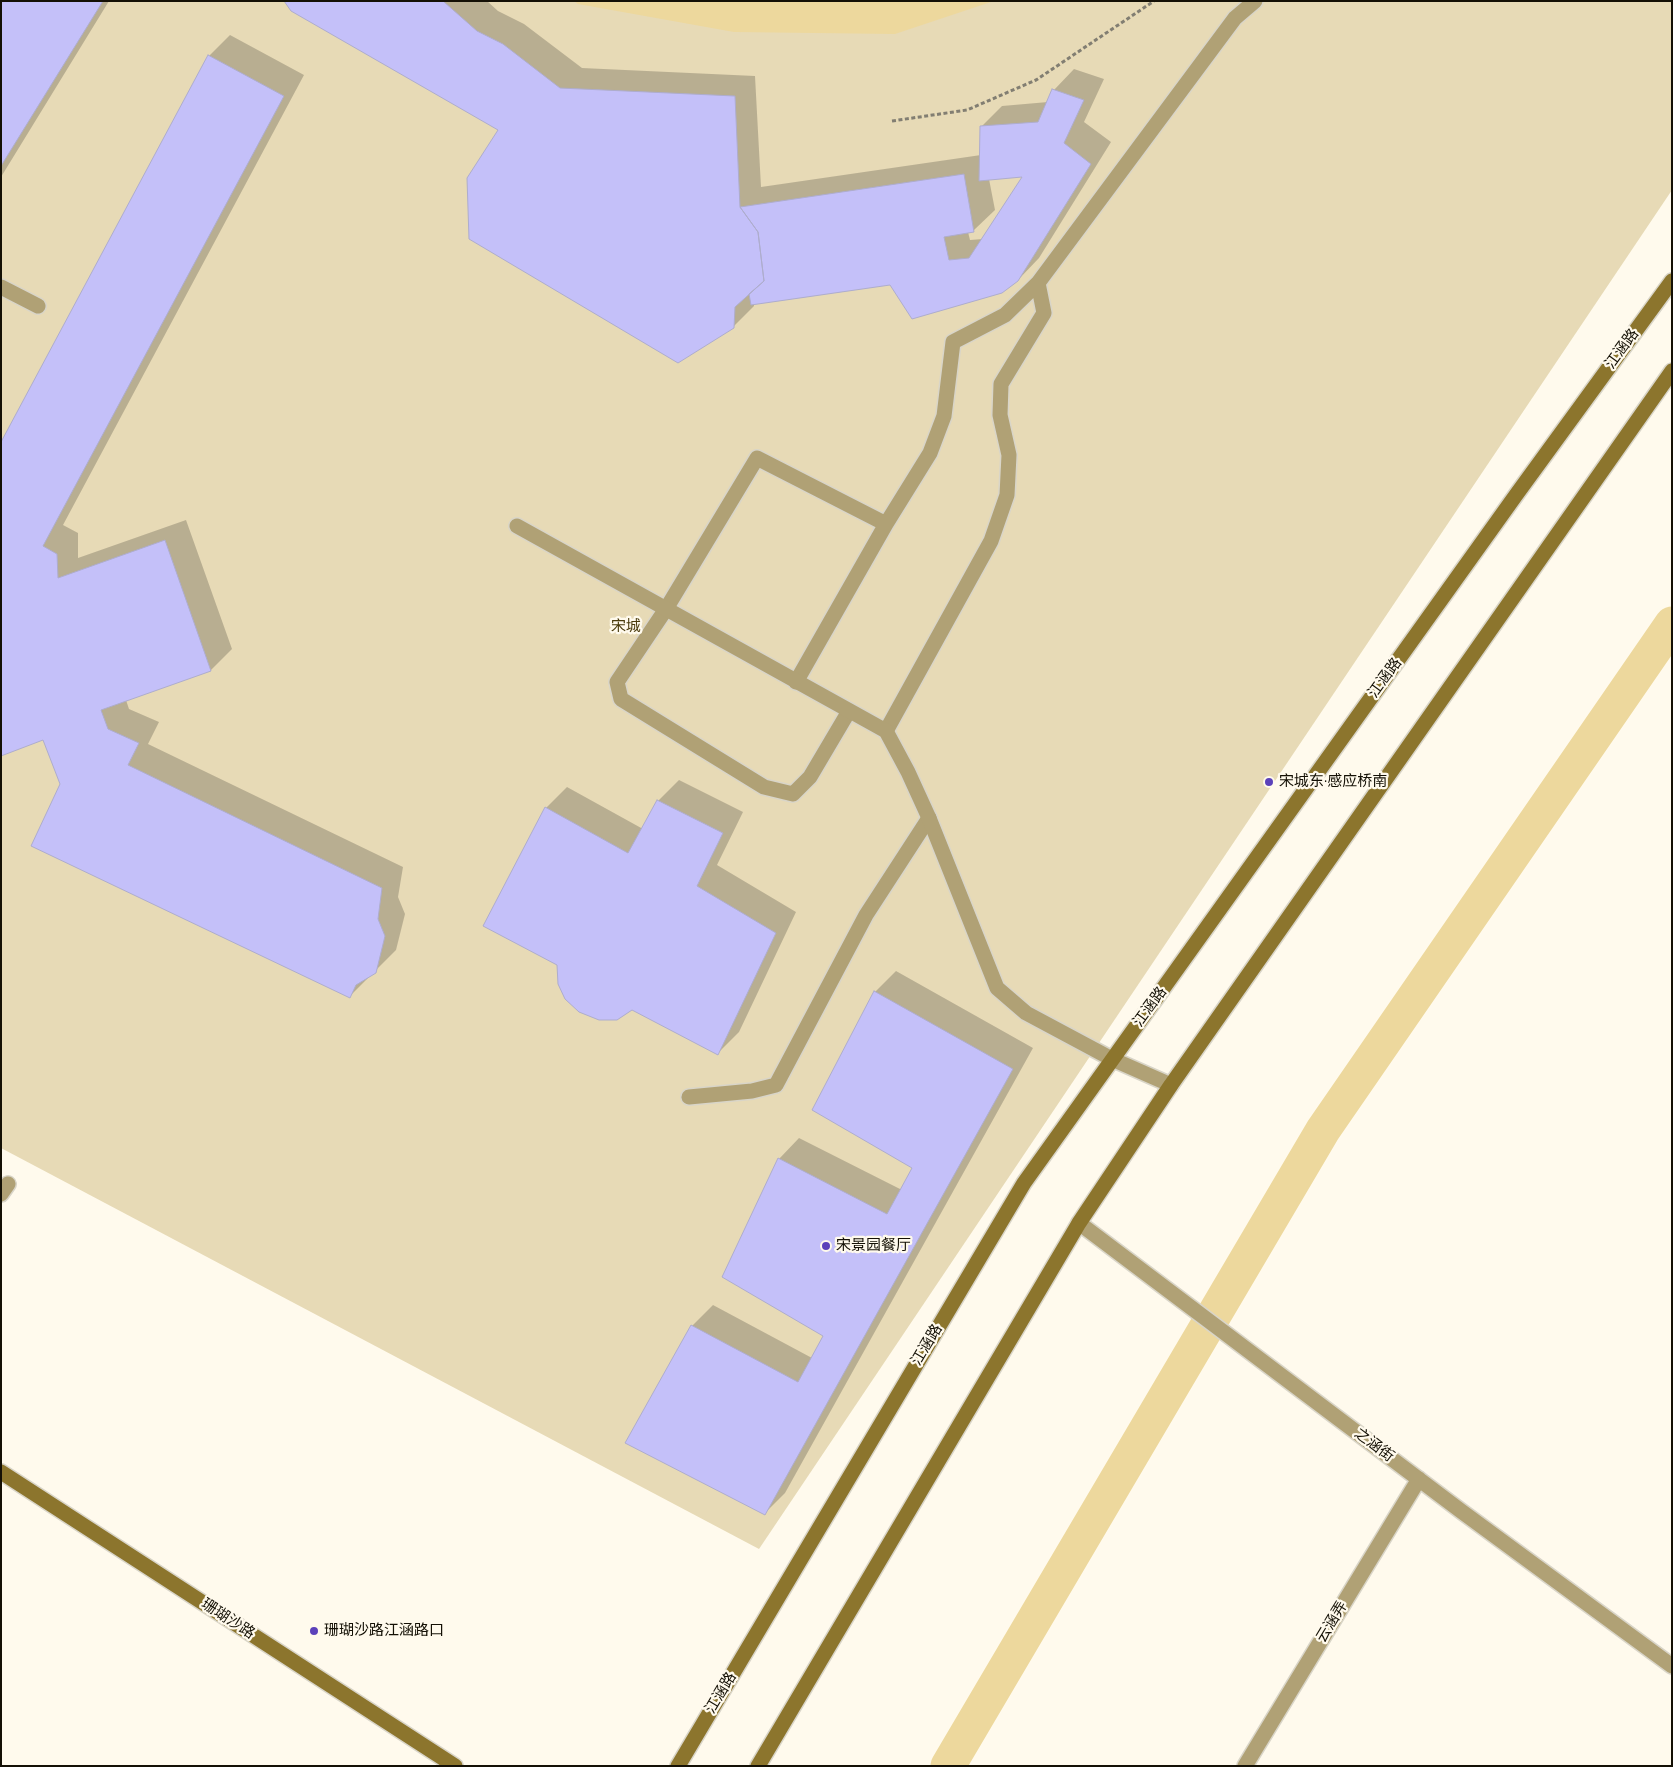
<!DOCTYPE html>
<meta charset="utf-8">
<style>
body{margin:0}
#map{position:relative;width:1673px;height:1767px;overflow:hidden;background:#fffaed;font-family:"PT Sans Narrow",sans-serif}
canvas{display:block}
.frame{position:absolute;inset:0;border:2px solid #141005;pointer-events:none}
</style>
<div id="map">
<canvas width="1673" height="1767"></canvas>
<div class="frame"></div>
</div>
<script>
const c = document.querySelector('canvas').getContext('2d');
c.lineJoin = 'round';
function fillPath(path, color) {
  c.fillStyle = color;
  c.fill(path, 'evenodd');
}
function shape(rows) {
  const path = new Path2D();
  for (const r of rows) {
    path.moveTo(r[0], r[1]);
    for (let i = 2; i < r.length; i += 2) path.lineTo(r[i], r[i + 1]);
  }
  return path;
}
function strokePath(path, color, width, dash) {
  c.strokeStyle = color;
  c.lineWidth = width;
  c.lineCap = dash ? 'butt' : 'round';
  c.setLineDash(dash || []);
  c.stroke(path);
}
function label(font, color, halo, rows, align = 'center') {
  c.font = font + ' "PT Sans Narrow","Noto Sans SC",sans-serif';
  c.lineWidth = 4.5;
  c.setLineDash([]);
  c.textBaseline = 'middle';
  c.strokeStyle = halo;
  c.fillStyle = color;
  for (const [text, x, y, turn = 0] of rows) {
    c.save();
    c.translate(x, y);
    c.rotate((+turn || 0) * Math.PI / 180);
    c.textAlign = isNaN(turn) ? turn : align;
    if (halo) c.strokeText(text, 0, 0);
    c.fillText(text, 0, 0);
    c.restore();
  }
}
const green = shape([
 [1,1,1672,1,1672,190,759,1549,1,1148]
]);
const water = shape([
 [574,1,994,1,895,34,734,32,578,4]
]);
const shadow = shape([
 [1,1,109,1,1,177],
 [286,1,487,1,498,11,524,24,582,68,755,76,761,187,981,155,981,127,1002,106,1048,102,1054,90,1074,69,1104,79,1084,122,1111,142,1039,258,1018,280,891,283,754,303,754,306,733,327,500,130],
 [1024,175,983,239,970,240,968,232,974,230,995,210,989,179],
 [230,35,304,75,63,525,78,533,78,558,186,520,232,649,211,670,126,700,129,709,159,722,148,744,403,867,398,897,405,914,396,950,350,996,61,784,1,444,209,56],
 [679,780,743,812,717,865,796,912,739,1032,718,1053,632,1008,558,964,485,926,546,808,567,787,643,829,658,801],
 [896,971,1033,1048,785,1493,765,1513,692,1326,713,1305,812,1358,825,1335,779,1159,799,1138,902,1190,914,1168,813,1110,875,992]
]);
const canal = shape([
 [948,1766,1323,1130,1672,624]
]);
const building = shape([
 [1,1,103,1,1,166,1,1],
 [284,1,443,1,477,31,503,44,560,88,735,96,740,207,758,232,764,281,735,307,734,328,678,363,469,239,467,178,498,130,291,11,284,1],
 [208,55,284,96,43,546,57,554,58,578,165,540,211,671,101,710,108,729,139,743,128,765,382,888,378,919,385,936,376,973,356,985,350,998,31,846,60,784,43,740,1,756,1,442,208,55],
 [1052,89,1084,100,1064,143,1091,164,1018,281,1002,293,912,319,890,285,751,305,749,294,764,281,758,232,740,207,964,174,974,232,944,237,949,260,969,258,1022,177,979,181,980,126,1038,122,1052,89],
 [657,800,723,833,697,886,776,933,718,1055,632,1010,617,1020,599,1020,579,1012,565,999,558,984,557,965,483,926,545,807,628,853,657,800],
 [874,991,1013,1069,765,1515,625,1443,691,1325,798,1382,823,1336,722,1277,778,1158,887,1214,912,1168,812,1110,874,991]
]);
const path = shape([
 [892,121,967,110,1036,80,1154,1]
]);
const lane = shape([
 [1,287,38,306],
 [796,682,886,524,930,453,944,416,953,342,1005,315,1038,283],
 [849,711,810,777,793,794,764,787,621,699,617,682,666,609,757,458,886,524],
 [886,731,991,541,1007,495,1009,455,1000,415,1001,384,1044,313,1038,283,1235,18,1255,1],
 [689,1097,752,1091,776,1085,866,915,929,818],
 [1,1194,8,1184]
]);
const street = shape([
 [517,526,886,731,908,772,929,818,997,988,1026,1013,1112,1059,1171,1085],
 [1079,1223,1461,1511,1672,1666],
 [1245,1766,1419,1479]
]);
const secondary = shape([
 [1,1472,455,1766],
 [678,1766,1024,1183,1516,495,1672,281],
 [758,1766,1079,1223,1171,1085,1672,371]
]);
const markers = [
 [1269,782,5,"#5b41ba"],
 [826,1246,5,"#5b41ba"],
 [314,1631,5,"#5b41ba"]
];
const streetNames = [
 ["江涵路",1622,349,-54],
 ["江涵路",1385,678,-54],
 ["江涵路",1150,1007,-54],
 ["江涵路",927,1345,-59],
 ["之涵街",1374,1445,37],
 ["珊瑚沙路",228,1619,33],
 ["云涵弄",1332,1622,-59],
 ["江涵路",721,1693,-59]
];
const parkNames = [
 ["宋城",626,627]
];
const poiNames = [
 ["宋城东·感应桥南",1279,782],
 ["宋景园餐厅",836,1246],
 ["珊瑚沙路江涵路口",324,1631]
];
fillPath(green, '#e7dab6');
fillPath(water, '#edd89d');
fillPath(shadow, '#0003');
strokePath(canal, '#edd89d', 35);
fillPath(building, '#c4c0f9');
strokePath(building, '#aeadcd', 1);
strokePath(lane, '#d9d5c8', 18);
strokePath(street, '#d9d5c8', 18);
strokePath(secondary, '#d9d5c8', 18);
strokePath(path, '#827e72', 3, [4, 2.5]);
strokePath(lane, '#b0a175', 15);
strokePath(street, '#b0a175', 15);
strokePath(secondary, '#8c752d', 15);
for (const [x, y, r, color] of markers) {
  const dot = new Path2D();
  dot.arc(x, y, r, 0, 2 * Math.PI);
  c.fillStyle = color;
  c.fill(dot);
  strokePath(dot, '#fffaed', 2);
}
label('15px', '#141005', '#fffaed', streetNames);
label('15px', '#4a3b0c', '#fffaed', parkNames);
label('15px', '#141005', '#fffaed', poiNames, 'left');
</script>
